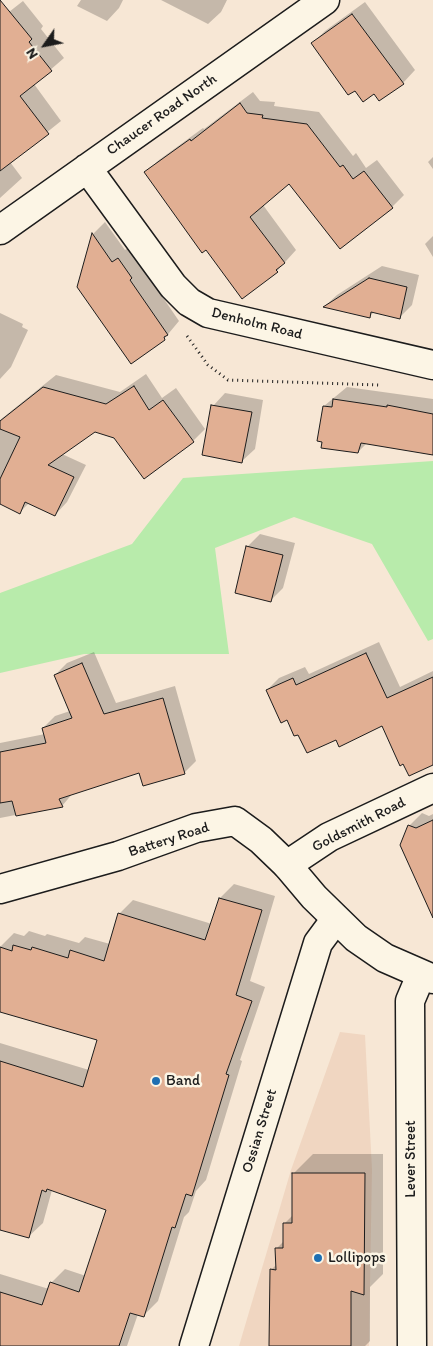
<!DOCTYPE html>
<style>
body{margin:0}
#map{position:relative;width:433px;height:1346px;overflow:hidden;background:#f7e7d5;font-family:Itim,sans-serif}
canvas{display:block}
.north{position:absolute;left:20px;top:20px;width:50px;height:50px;-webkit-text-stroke:4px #fcf5e5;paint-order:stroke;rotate:237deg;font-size:14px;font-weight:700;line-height:20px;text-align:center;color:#1c1c1c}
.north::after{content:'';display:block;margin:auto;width:18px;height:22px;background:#1c1c1c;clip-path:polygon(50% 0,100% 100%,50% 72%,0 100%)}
</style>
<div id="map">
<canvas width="433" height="1346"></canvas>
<div class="north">N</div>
</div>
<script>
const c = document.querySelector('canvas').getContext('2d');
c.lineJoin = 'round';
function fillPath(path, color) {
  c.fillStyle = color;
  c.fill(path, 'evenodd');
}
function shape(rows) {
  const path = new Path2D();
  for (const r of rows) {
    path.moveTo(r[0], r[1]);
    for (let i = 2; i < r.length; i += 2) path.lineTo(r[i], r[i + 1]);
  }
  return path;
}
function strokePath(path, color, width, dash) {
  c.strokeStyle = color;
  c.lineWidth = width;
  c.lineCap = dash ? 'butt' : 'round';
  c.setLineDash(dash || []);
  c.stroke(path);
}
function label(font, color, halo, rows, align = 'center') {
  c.font = font + ' Itim,sans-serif';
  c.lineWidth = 5;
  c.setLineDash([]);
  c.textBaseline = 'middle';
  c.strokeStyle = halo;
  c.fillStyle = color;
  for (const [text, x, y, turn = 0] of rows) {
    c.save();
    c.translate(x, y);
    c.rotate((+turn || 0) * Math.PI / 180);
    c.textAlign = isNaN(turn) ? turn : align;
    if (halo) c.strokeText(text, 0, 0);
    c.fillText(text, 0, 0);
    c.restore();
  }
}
const built = shape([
 [340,1032,365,1035,372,1169,369,1346,239,1346,291,1170]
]);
const green = shape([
 [433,461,433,639,428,641,372,544,294,517,215,548,229,654,84,654,0,673,0,593,132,544,183,478]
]);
const shadow = shape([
 [81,0,123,0,119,8,107,21,77,6],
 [161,0,227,0,221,12,208,24],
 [23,1,43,26,41,29,64,58,34,84,61,121,10,162,22,178,0,198,0,19],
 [365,2,415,70,403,83,355,89,313,43,325,31],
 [253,92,260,101,275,102,274,106,319,112,353,156,356,153,366,168,377,160,404,195,392,207,289,182,263,205,296,250,277,271,242,297,206,248,146,172,159,160,203,128,204,129],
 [433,157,433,169,428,162],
 [105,222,125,250,131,246,144,264,142,267,179,321,164,339,79,287,93,234],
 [433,236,433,257,425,244],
 [382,266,419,275,412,305,399,318,374,312,370,316,325,306,337,295],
 [0,313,23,324,22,327,28,330,11,367,0,379],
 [146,374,162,398,176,388,205,429,193,441,115,437,95,431,62,454,86,465,67,502,55,515,29,503,20,512,0,503,0,420,56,375,120,392],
 [347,387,433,399,433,454,367,443,358,452,324,406],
 [225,393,263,400,255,449,242,461,213,406],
 [260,534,295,543,283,588,270,601,247,547],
 [379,642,400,687,433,671,433,762,382,725,336,738,299,733,267,690,279,678,305,667,309,674],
 [94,652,116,703,175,686,196,761,184,773,140,771,73,793,62,806,0,818,0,743,45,734,43,728,55,716,70,711,55,675,67,663],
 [422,813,429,816,433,814,433,878,402,845,410,825],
 [234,884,275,896,250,981,265,987,240,1060,242,1061,206,1180,196,1191,189,1212,184,1217,158,1301,144,1315,138,1314,127,1346,0,1346,0,1274,49,1289,51,1283,65,1269,86,1276,108,1210,52,1190,43,1223,28,1237,0,1229,0,1043,89,1070,99,1039,0,1010,0,947,14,933,24,936,29,931,45,936,47,934,79,943,85,937,110,944,119,914,133,900,212,924,220,898],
 [313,1154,383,1154,383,1274,370,1287,370,1341,365,1346,271,1346,271,1270,277,1264,277,1248,284,1241,284,1224,294,1214,294,1173]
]);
const building = shape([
 [0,0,32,39,29,42,52,71,20,96,49,134,0,171,0,0],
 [352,14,404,84,379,101,374,94,363,102,355,91,348,95,311,43,352,14],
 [240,103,247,113,263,115,262,118,307,124,340,167,343,165,353,179,364,171,393,208,340,249,289,184,250,217,285,263,276,270,278,272,242,299,206,250,202,253,144,172,190,139,191,141,240,103],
 [92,233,112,262,118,258,132,278,130,280,168,335,164,337,165,340,131,364,77,287,92,233],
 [369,278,407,287,400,319,371,312,370,318,323,307,369,278],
 [134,386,149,410,163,400,194,442,144,479,114,438,95,432,48,465,74,477,55,516,25,502,20,514,0,504,0,479,20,437,0,429,0,421,43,387,106,404,134,386],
 [333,399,387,407,387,405,433,414,433,455,361,443,358,453,321,448,322,442,317,441,323,406,332,407,333,399],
 [211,405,252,412,242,463,202,455,211,405],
 [246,546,283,555,271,602,235,593,246,546],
 [366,653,387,698,433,677,433,765,409,776,403,764,400,766,382,726,339,747,336,740,307,753,298,735,294,736,287,720,281,723,266,690,293,678,296,685,366,653],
 [82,663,104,714,163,698,185,774,143,786,139,773,59,799,63,807,16,816,12,801,0,803,0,752,46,743,42,728,72,718,54,675,82,663],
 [433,820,433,918,400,845,408,825,416,828,433,820],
 [219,898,262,910,236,995,252,1001,226,1074,229,1075,192,1196,186,1194,175,1228,172,1227,144,1317,130,1313,119,1346,0,1346,0,1292,42,1305,50,1282,79,1292,106,1210,47,1189,46,1192,42,1190,29,1238,0,1230,0,1061,83,1087,97,1040,0,1012,0,947,12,951,13,945,31,950,32,947,68,958,70,950,104,961,118,913,205,940,219,898],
 [292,1173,365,1173,364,1295,351,1291,351,1346,269,1346,270,1269,276,1270,275,1248,283,1248,283,1223,292,1223,292,1173]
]);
const path = shape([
 [187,336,208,365,228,380,379,385]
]);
const minor = shape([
 [87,168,173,286,189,302,208,313,433,365],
 [0,230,325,0],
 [287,865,329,837,433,788],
 [194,1346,318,943,335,920],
 [412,1346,410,1001,421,975]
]);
const tertiary = shape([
 [0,889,118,856,196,828,235,821,261,840,287,865,314,897,356,938,385,958,433,979]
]);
const markers = [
 [156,1081,5,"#1f6fb2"],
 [318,1258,5,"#1f6fb2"]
];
const streetNames = [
 ["Chaucer Road North",162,115,-35],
 ["Denholm Road",257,324,14],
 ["Goldsmith Road",359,825,-27],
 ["Battery Road",169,840,-18],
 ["Ossian Street",260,1131,-73],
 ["Lever Street",411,1159,-90]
];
const poiNames = [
 ["Band",166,1081],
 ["Lollipops",328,1258]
];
fillPath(built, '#f0d6c1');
fillPath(green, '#b8ebab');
fillPath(shadow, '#0003');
fillPath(building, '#e1af93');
strokePath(building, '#1c1c1c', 1);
strokePath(minor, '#1c1c1c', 31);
strokePath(tertiary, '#1c1c1c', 31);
strokePath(path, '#1c1c1c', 3, [1, 4]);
strokePath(minor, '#fcf5e5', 28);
strokePath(tertiary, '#fcf5e5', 28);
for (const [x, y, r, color] of markers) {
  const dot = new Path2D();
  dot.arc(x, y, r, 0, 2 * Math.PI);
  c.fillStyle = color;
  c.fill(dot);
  strokePath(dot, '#fcf5e5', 2);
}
label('15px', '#1c1c1c', '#fcf5e5', streetNames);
label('15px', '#1c1c1c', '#fcf5e5', poiNames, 'left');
</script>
